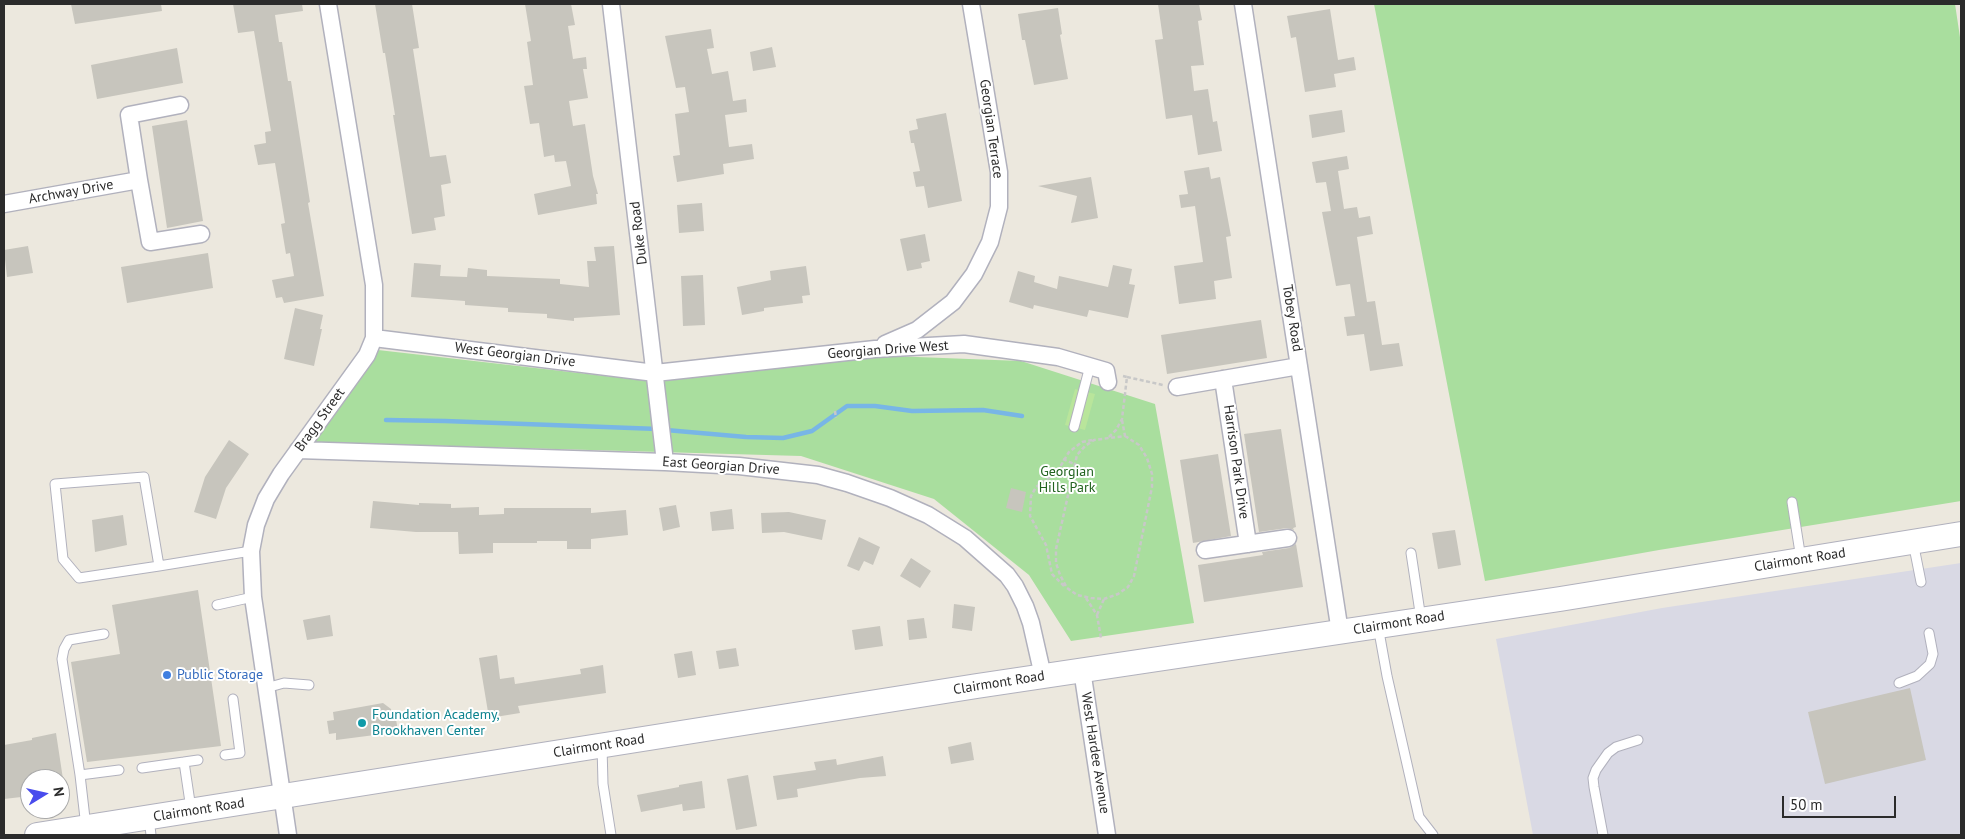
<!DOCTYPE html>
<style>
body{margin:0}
#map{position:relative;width:1965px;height:839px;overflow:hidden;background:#ece8de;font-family:"PT Sans",sans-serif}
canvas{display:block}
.frame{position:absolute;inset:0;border:5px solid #2b2b2b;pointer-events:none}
.north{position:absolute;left:20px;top:769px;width:50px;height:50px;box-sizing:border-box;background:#fff;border:1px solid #aaa;border-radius:50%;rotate:81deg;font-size:14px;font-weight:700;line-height:20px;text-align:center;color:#2b2b2b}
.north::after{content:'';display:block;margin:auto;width:18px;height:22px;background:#494ced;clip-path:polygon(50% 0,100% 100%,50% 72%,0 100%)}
.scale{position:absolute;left:1782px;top:796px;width:114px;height:22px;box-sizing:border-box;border:2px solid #2b2b2b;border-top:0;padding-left:6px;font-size:15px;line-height:18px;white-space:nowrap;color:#2b2b2b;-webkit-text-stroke:4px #fff;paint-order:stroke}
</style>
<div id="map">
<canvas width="1965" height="839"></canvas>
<div class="frame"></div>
<div class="north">N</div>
<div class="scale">50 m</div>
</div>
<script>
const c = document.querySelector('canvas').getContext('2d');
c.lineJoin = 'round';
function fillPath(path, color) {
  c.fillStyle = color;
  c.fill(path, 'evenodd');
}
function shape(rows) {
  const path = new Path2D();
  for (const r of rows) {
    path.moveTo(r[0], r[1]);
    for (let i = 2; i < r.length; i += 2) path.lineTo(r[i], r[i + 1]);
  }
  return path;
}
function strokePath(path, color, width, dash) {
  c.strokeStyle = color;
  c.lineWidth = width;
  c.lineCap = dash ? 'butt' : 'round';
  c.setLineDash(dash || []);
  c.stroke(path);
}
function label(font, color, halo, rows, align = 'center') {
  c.font = font + ' "PT Sans",sans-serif';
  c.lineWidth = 4;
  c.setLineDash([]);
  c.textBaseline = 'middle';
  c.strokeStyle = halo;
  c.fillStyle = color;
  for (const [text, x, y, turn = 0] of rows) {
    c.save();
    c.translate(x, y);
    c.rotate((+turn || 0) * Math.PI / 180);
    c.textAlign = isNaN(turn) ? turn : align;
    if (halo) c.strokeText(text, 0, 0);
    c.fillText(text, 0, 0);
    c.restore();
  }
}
const airport = shape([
 [1961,563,1961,835,1533,835,1496,639,1662,608]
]);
const green = shape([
 [1374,4,1955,4,1961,44,1961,501,1659,550,1485,581],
 [378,350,649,381,891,356,1021,361,1155,404,1194,623,1071,641,1029,575,934,499,801,456,309,442]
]);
const pitch = shape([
 [1075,389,1095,394,1085,430,1065,425]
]);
const stream = shape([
 [386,420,445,421,658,429],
 [666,430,746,437,783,438,812,431,847,406,875,406,912,411,983,410,1022,416]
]);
const building = shape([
 [71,4,161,4,162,11,75,24],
 [233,4,302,4,303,11,275,15,279,42,282,42,288,81,291,81,310,202,308,203,324,296,284,303,282,297,276,298,272,280,294,276,290,253,286,254,281,224,285,223,275,163,258,165,254,145,266,143,265,132,271,131,254,31,238,33],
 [375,4,412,4,419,48,413,49,430,157,446,155,451,183,441,185,445,216,434,218,436,230,412,234,393,115,395,115,385,53,383,53],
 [525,4,571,4,575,25,568,26,573,59,586,57,587,69,583,69,588,98,569,101,573,126,585,124,593,176,598,194,596,194,597,204,538,215,534,194,571,186,566,161,555,162,554,155,544,157,539,123,530,124,524,86,533,85,527,42,531,41],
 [1158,4,1199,4,1202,20,1198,21,1204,65,1191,66,1194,91,1208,89,1213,122,1217,121,1222,151,1198,155,1192,115,1166,119,1155,40,1163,39],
 [1058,8,1062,34,1060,35,1068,79,1034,85,1025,40,1022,40,1018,14],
 [1330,9,1338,60,1354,57,1356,70,1334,74,1336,87,1305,92,1296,37,1291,38,1287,16],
 [711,29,714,48,707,49,712,74,728,71,733,101,746,99,747,112,725,115,729,147,752,144,754,159,723,164,724,174,677,182,673,156,680,155,675,114,689,112,685,87,676,88,665,36],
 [772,47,776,67,753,71,750,52],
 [177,48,183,83,97,99,91,65],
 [1342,110,1345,132,1312,138,1309,115],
 [946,113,962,201,928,208,924,186,916,187,913,172,920,171,914,143,911,143,909,131,918,129,916,119],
 [187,120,203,221,167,228,152,126],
 [1347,156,1349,169,1338,171,1344,209,1357,207,1359,218,1370,216,1373,234,1357,237,1367,302,1375,301,1382,345,1399,343,1403,366,1370,371,1364,334,1347,336,1344,317,1355,316,1350,284,1336,286,1322,212,1331,211,1326,182,1316,183,1312,162],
 [1209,167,1211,179,1220,177,1231,236,1226,237,1232,278,1214,281,1216,299,1179,304,1174,266,1203,262,1195,206,1181,208,1179,195,1188,194,1184,171],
 [1091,177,1098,218,1071,223,1077,196,1038,186],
 [702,203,704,231,679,233,677,205],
 [925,234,930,261,921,263,922,268,907,271,900,239],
 [28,246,33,273,7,277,4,250],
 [614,246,620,315,574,318,574,321,547,318,547,314,508,312,508,308,465,305,465,301,411,297,414,263,441,265,440,276,467,277,468,268,487,270,487,276,560,279,560,284,589,287,587,261,596,261,594,247],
 [208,253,213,288,127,303,121,267],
 [1113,265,1132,269,1129,284,1135,285,1128,318,1089,310,1087,317,1034,305,1033,309,1009,302,1018,271,1035,276,1034,282,1057,289,1059,276,1108,287],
 [806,266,810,295,802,296,803,303,764,308,764,311,742,315,737,287,771,280,770,271],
 [703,275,705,325,683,326,681,276],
 [295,308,323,315,320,329,322,329,314,366,284,359],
 [1261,320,1267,358,1167,374,1161,335],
 [1281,429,1296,527,1293,528,1294,530,1287,528,1259,532,1244,434],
 [229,440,249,454,226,488,216,519,194,512,205,477],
 [1218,454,1231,536,1193,543,1180,460],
 [1011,488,1026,492,1022,512,1006,508],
 [373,501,419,505,419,503,451,504,451,508,479,507,479,515,504,514,504,508,591,508,591,513,626,510,628,535,591,539,591,549,567,549,567,541,537,541,537,543,493,543,493,553,459,554,458,532,416,532,370,528],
 [676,505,680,527,663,531,659,508],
 [732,509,734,529,712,531,710,512],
 [789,512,826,520,822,540,784,532,762,533,761,513],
 [123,515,127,545,95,552,92,520],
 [1455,530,1461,565,1438,569,1432,533],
 [859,537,880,547,873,565,864,561,859,571,847,566],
 [1296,544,1303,587,1204,602,1198,565,1263,555,1262,552,1289,548],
 [911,558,931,571,920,588,900,576],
 [198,590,221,746,87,762,71,662,120,654,112,605],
 [954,604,975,607,972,631,952,628],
 [330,615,333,636,307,640,303,620],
 [924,618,927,638,909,640,907,620],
 [880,626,883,646,855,650,852,630],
 [736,648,739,666,719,669,716,651],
 [692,651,696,675,678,678,674,654],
 [497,655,500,679,514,677,515,684,581,674,580,669,603,665,606,693,518,706,520,713,489,718,479,658],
 [1910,688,1926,760,1825,784,1808,712],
 [383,703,391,709,393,719,396,719,398,732,336,740,336,733,329,734,327,721,334,720,333,712],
 [56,733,63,779,30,779,30,796,4,799,4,745,32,740,32,738],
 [971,742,974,760,951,764,948,747],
 [883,756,886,776,860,778,797,789,798,797,777,800,773,776,816,770,814,762,836,759,837,765],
 [748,775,757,826,736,830,727,779],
 [702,781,705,808,683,811,682,804,641,812,637,795,679,787,679,785]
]);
const path = shape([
 [1127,377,1163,385],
 [835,411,836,418],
 [1122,420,1125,436],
 [1125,436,1139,445,1147,458,1152,474,1152,487,1134,576,1128,587,1118,594,1104,599,1091,598,1077,595,1067,588,1060,575,1056,563,1056,549,1077,455,1085,446,1094,440,1125,436],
 [1109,437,1116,430,1122,419,1127,377,1123,376],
 [1063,459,1074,464],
 [1064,586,1052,574,1046,545,1030,516,1031,496,1036,487,1057,472,1069,452,1082,442,1092,440],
 [1086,598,1097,615,1101,638],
 [1097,615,1104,599]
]);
const lane = shape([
 [1074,427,1090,366],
 [1792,502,1801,559],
 [1913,542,1921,582],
 [1411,553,1421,619],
 [159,566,144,477,55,484,63,559,79,578,159,566,251,551],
 [217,605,253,597],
 [1378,626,1387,676,1419,817,1433,835],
 [1899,683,1917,676,1930,664,1933,654,1929,633],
 [266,688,284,683,309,685],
 [602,746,603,784,611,835],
 [225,755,240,753,233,699],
 [184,762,191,809],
 [142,768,198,760],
 [80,775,119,770],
 [149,818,151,835],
 [86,827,80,775,62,659,64,649,69,640,104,634],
 [1603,835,1594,787,1593,778,1596,770,1608,753,1616,747,1638,740]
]);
const street = shape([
 [611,4,665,462],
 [1243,4,1340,632],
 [139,180,129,115,180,105],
 [4,204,139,180,150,242,201,234],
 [374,338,655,373,875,349,964,344,1058,357,1106,371,1108,382],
 [885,344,917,330,953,302,974,274,990,242,999,207,999,172,971,4],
 [1223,379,1248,544],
 [1177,387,1299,366],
 [298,450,665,462,739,466,818,475,847,483,890,498,928,515,965,538,1007,575,1015,586,1025,606,1031,623,1043,676],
 [1205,550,1288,538],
 [1082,670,1107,835],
 [288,835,253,597,251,551,256,525,266,499,281,474,367,355,374,338,374,285,328,4]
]);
const secondary = shape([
 [37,835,977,686,1560,599,1961,534]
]);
const markers = [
 [167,675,5,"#3f7fe0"],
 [362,723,5,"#0f9aa8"]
];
const streetNames = [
 ["Georgian Terrace",991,129,82],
 ["Archway Drive",71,192,-10],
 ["Duke Road",639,233,-97],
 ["Tobey Road",1292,318,81],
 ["Georgian Drive West",888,350,-4],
 ["West Georgian Drive",515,355,7],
 ["Bragg Street",320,420,-54],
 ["Harrison Park Drive",1236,462,82],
 ["East Georgian Drive",721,466,4],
 ["Clairmont Road",1800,560,-9],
 ["Clairmont Road",1399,623,-9],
 ["Clairmont Road",999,683,-9],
 ["Clairmont Road",599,746,-9],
 ["West Hardee Avenue",1095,753,81],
 ["Clairmont Road",199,810,-9]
];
const parkNames = [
 ["Georgian",1067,472],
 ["Hills Park",1067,488]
];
const shopNames = [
 ["Public Storage",177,675]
];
const cultureNames = [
 ["Foundation Academy,",372,715],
 ["Brookhaven Center",372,731]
];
fillPath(airport, '#d9d9e4');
fillPath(green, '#a9de9e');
fillPath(pitch, '#b9e59b');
strokePath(stream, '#78b6e6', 4.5);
fillPath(building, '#c7c5bd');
strokePath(lane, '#b1b1bd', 11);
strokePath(street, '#b1b1bd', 19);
strokePath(secondary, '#b1b1bd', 26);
strokePath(path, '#c8c8c8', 2.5, [4, 2.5]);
strokePath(lane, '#fff', 9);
strokePath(street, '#fff', 16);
strokePath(secondary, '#fff', 24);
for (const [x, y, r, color] of markers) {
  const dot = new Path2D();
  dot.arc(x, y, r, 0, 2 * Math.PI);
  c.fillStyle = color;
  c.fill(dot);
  strokePath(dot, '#fff', 2);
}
label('14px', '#2b2b2b', '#fff', streetNames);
label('14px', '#22631f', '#fff', parkNames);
label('14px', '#366cbe', '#fff', shopNames, 'left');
label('14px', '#0d838f', '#fff', cultureNames, 'left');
</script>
